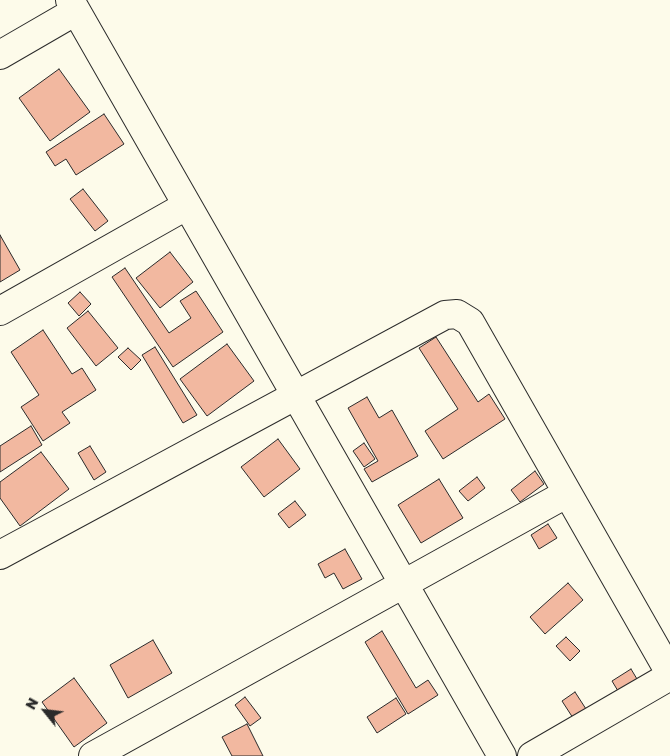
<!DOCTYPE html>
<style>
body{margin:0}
#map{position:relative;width:670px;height:756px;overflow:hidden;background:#fdfbea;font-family:"Golos Text",sans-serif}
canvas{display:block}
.north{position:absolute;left:20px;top:686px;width:50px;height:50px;-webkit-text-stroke:4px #fdfbea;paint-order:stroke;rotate:299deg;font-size:14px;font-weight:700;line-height:20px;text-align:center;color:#2b2b2b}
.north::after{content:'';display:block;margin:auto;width:18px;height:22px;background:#2b2b2b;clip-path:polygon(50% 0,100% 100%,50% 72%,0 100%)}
</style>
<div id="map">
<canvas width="670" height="756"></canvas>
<div class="north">N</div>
</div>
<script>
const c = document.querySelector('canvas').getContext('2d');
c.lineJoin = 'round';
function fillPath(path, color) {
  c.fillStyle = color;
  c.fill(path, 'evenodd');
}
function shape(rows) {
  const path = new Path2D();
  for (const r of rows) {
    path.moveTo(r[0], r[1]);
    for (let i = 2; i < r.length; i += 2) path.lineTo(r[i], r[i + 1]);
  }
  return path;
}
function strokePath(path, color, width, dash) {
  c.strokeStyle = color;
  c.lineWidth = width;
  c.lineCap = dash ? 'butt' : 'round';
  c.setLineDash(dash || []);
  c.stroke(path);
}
const building = shape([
 [59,69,90,112,50,141,19,98,59,69],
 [104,114,124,144,76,175,66,159,55,166,46,152,104,114],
 [83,189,108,221,95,231,70,199,83,189],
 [0,235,20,270,0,282,0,235],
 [170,252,193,282,160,308,136,278,170,252],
 [125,268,169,333,191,318,180,301,196,291,223,332,173,367,112,277,125,268],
 [80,292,91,304,79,316,68,303,80,292],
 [88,311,118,348,96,366,67,328,88,311],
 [43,330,72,374,82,368,96,390,62,412,70,423,43,441,21,407,39,395,11,352,43,330],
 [436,337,478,402,489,394,505,419,443,459,425,431,458,409,419,348,436,337],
 [227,344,254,381,207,416,180,379,227,344],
 [155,347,197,415,183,423,142,355,155,347],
 [128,348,141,360,131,370,118,357,128,348],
 [367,397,379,418,392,410,418,456,372,482,364,469,378,461,348,408,367,397],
 [31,426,42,445,0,472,0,446,31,426],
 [278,439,300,469,264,497,241,467,278,439],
 [364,443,375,459,364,467,353,451,364,443],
 [90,446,106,472,94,480,78,453,90,446],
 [41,452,69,489,20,526,0,498,0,482,41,452],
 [535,471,544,484,520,502,511,490,535,471],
 [477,477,485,488,468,501,459,491,477,477],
 [439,479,463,518,421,543,398,505,439,479],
 [295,501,306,515,289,528,278,514,295,501],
 [548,524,557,538,539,549,531,535,548,524],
 [345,549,362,579,343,589,334,573,325,578,318,564,345,549],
 [568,583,583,600,545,634,530,617,568,583],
 [382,631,416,688,428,680,438,695,408,714,365,642,382,631],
 [566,637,580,651,570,661,556,646,566,637],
 [153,640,172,673,128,698,110,665,153,640],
 [631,669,637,679,618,691,612,681,631,669],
 [74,678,107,723,74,747,42,702,74,678],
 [575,692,586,709,573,718,562,701,575,692],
 [245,697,261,718,250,726,235,705,245,697],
 [396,698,406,714,377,733,367,717,396,698],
 [247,724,263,756,232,756,222,737,247,724]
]);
const minor = shape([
 [70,0,502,756],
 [0,55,76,11],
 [0,311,186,206],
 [0,555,445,315,457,314,470,322,670,673],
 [93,756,566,494],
 [532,756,670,676]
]);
fillPath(building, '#f2b8a0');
strokePath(building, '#2b2b2b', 1);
strokePath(minor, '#2b2b2b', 30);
strokePath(minor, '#fdfbea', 28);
</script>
